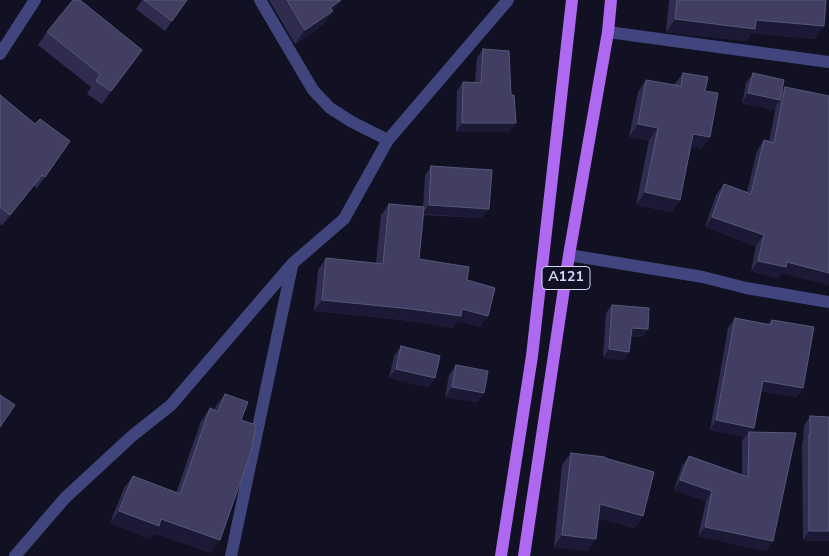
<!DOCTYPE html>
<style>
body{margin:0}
canvas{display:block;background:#121123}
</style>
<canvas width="829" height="556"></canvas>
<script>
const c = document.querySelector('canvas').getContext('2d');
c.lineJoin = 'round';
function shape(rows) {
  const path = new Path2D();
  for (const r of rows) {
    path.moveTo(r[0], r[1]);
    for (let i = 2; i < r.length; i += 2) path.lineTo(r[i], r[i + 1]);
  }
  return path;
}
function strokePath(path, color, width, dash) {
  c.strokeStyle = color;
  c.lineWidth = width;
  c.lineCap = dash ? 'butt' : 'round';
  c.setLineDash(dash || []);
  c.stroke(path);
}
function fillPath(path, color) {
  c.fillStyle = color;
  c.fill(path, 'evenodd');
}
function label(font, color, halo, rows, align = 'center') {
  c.font = font + ' "Nunito Sans",sans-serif';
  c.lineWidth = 4.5;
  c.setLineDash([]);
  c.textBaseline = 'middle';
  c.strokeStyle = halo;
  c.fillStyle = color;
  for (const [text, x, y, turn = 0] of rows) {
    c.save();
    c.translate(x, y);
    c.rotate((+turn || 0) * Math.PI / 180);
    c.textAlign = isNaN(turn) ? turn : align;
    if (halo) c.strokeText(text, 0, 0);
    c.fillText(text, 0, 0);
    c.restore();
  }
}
const minor = shape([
 [260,0,313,90,330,108,352,122,388,140],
 [608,32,829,62],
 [0,54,35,0],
 [569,255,703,277,746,288,829,302],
 [15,556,65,498,132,436,171,405,293,263,344,219,388,140,508,0],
 [231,556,292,266]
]);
const major = shape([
 [501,556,532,356,572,0],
 [524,556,569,255,608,32,611,0]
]);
const wall = shape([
 [142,0,187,0,165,31,136,9],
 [269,0,340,0,323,25,295,44],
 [669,0,826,0,815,39,751,33,746,41,666,32],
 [47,32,142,50,133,63,102,104,87,94,91,87,38,45],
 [483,49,511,95,509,132,456,132,457,91,463,82,475,83,477,58],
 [683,73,705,91,702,149,691,147,680,200,672,212,636,205,649,140,629,137,638,92,646,80,674,85],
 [753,73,782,91,785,87,829,96,829,285,782,273,778,278,751,271,756,246,705,227,716,195,724,184,747,192,757,151,764,140,769,142,776,106,774,110,742,103,746,83],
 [0,95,35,124,70,141,37,188,34,186,2,226,0,224],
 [431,166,482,218,424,215,419,259,467,280,488,316,480,327,457,321,453,328,403,320,314,311,318,270,326,258,376,263,381,215,389,204,423,207,425,176],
 [612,305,648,329,642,337,631,336,629,352,624,360,603,357,606,313],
 [735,318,768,324,772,320,803,388,797,397,761,391,754,428,751,432,773,541,766,551,698,536,706,501,674,490,682,466,689,456,742,475,742,441,745,437,710,430,728,328],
 [401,346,435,378,428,387,389,378,394,356],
 [456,365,484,393,477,402,445,397,449,375],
 [225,394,241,420,211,553,154,533,150,539,110,523,124,488,133,476,176,493,201,421,210,408,214,410,216,406],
 [810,416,829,417,829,541,803,540,802,443,803,442,804,426],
 [571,453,605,458,643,516,634,528,598,518,588,551,554,547,562,465]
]);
const shadedWall = shape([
 [341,0,323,25,295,44,305,30,330,8],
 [675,19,756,20,824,26,815,39,751,33,746,41,666,32],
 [142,50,133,63,102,104,111,91],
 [748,93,780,100,774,110,742,103],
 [462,123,516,123,509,132,456,132],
 [638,124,658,128,649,140,629,137],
 [693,134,710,137,702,149,685,146],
 [42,175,34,186,2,226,10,215],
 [645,192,680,200,672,212,636,205],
 [429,205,489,209,482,218,422,214],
 [712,217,764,235,756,246,705,227],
 [758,261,787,262,829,273,829,285,782,273,778,278,751,271],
 [322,300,462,309,488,316,480,327,457,321,453,328,403,320,314,311],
 [632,328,648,329,642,337,626,336],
 [609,349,629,352,624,360,603,357],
 [396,369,435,378,428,387,389,378],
 [763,381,803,388,797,397,757,390],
 [452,387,484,393,477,402,445,397],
 [716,420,754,428,749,435,749,432,745,437,710,430],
 [680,480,712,491,706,501,674,490],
 [600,504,643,516,634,528,591,516],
 [119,511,161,519,220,540,211,553,154,533,150,539,110,523],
 [705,527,773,541,766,551,698,536],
 [809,531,829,531,829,541,803,540],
 [562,535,596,539,588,551,554,547]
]);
const building = shape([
 [73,0,80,0,142,50,111,91,96,81,100,74,47,32,73,0],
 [144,0,187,0,172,21,144,0],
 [287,0,341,0,330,8,333,11,305,30,287,0],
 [677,0,826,0,824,26,756,20,755,29,675,19,677,0],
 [483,49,509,51,511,95,514,95,516,123,462,123,463,82,481,83,483,49],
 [683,73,708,77,705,91,718,93,710,137,693,134,680,200,645,192,658,128,638,124,646,80,681,86,683,73],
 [753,73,784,80,780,100,748,93,753,73],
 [785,87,829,96,829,273,787,262,786,267,758,261,764,235,712,217,724,184,751,194,764,140,774,143,785,87],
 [0,95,35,124,40,119,70,141,45,177,42,175,10,215,0,207,0,95],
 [431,166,492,170,489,209,429,205,431,166],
 [389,204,424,207,419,259,469,267,467,280,495,288,488,316,462,309,461,316,411,309,322,300,326,258,383,264,389,204],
 [612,305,649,308,648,329,632,328,629,352,609,349,612,305],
 [735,318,771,325,772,320,814,327,803,388,763,381,754,428,716,420,735,318],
 [401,346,440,356,435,378,396,369,401,346],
 [456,365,488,371,484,393,452,387,456,365],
 [225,394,248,402,241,420,256,425,251,452,220,540,161,519,159,526,119,511,133,476,180,494,210,408,218,412,225,394],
 [0,395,15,405,0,427,0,395],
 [810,416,829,417,829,531,809,531,809,434,810,434,810,416],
 [749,432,796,433,773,541,705,527,712,491,680,480,689,456,748,477,749,432],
 [571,453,605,457,605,458,654,472,643,516,600,504,596,539,562,535,571,453]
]);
const shields = [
 [566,278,48]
];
const shieldNames = [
 ["A121",566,278]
];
strokePath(minor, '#41457d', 12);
strokePath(major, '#af69f0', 12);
fillPath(wall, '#2f2c4f');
fillPath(shadedWall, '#1c1936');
fillPath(building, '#413e61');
strokePath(building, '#58567a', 1);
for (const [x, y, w] of shields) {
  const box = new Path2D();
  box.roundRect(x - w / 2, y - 11.5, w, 23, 4);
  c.fillStyle = '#121123';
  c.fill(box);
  strokePath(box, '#d7d7fb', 1);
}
label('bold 14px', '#d7d7fb', null, shieldNames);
</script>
